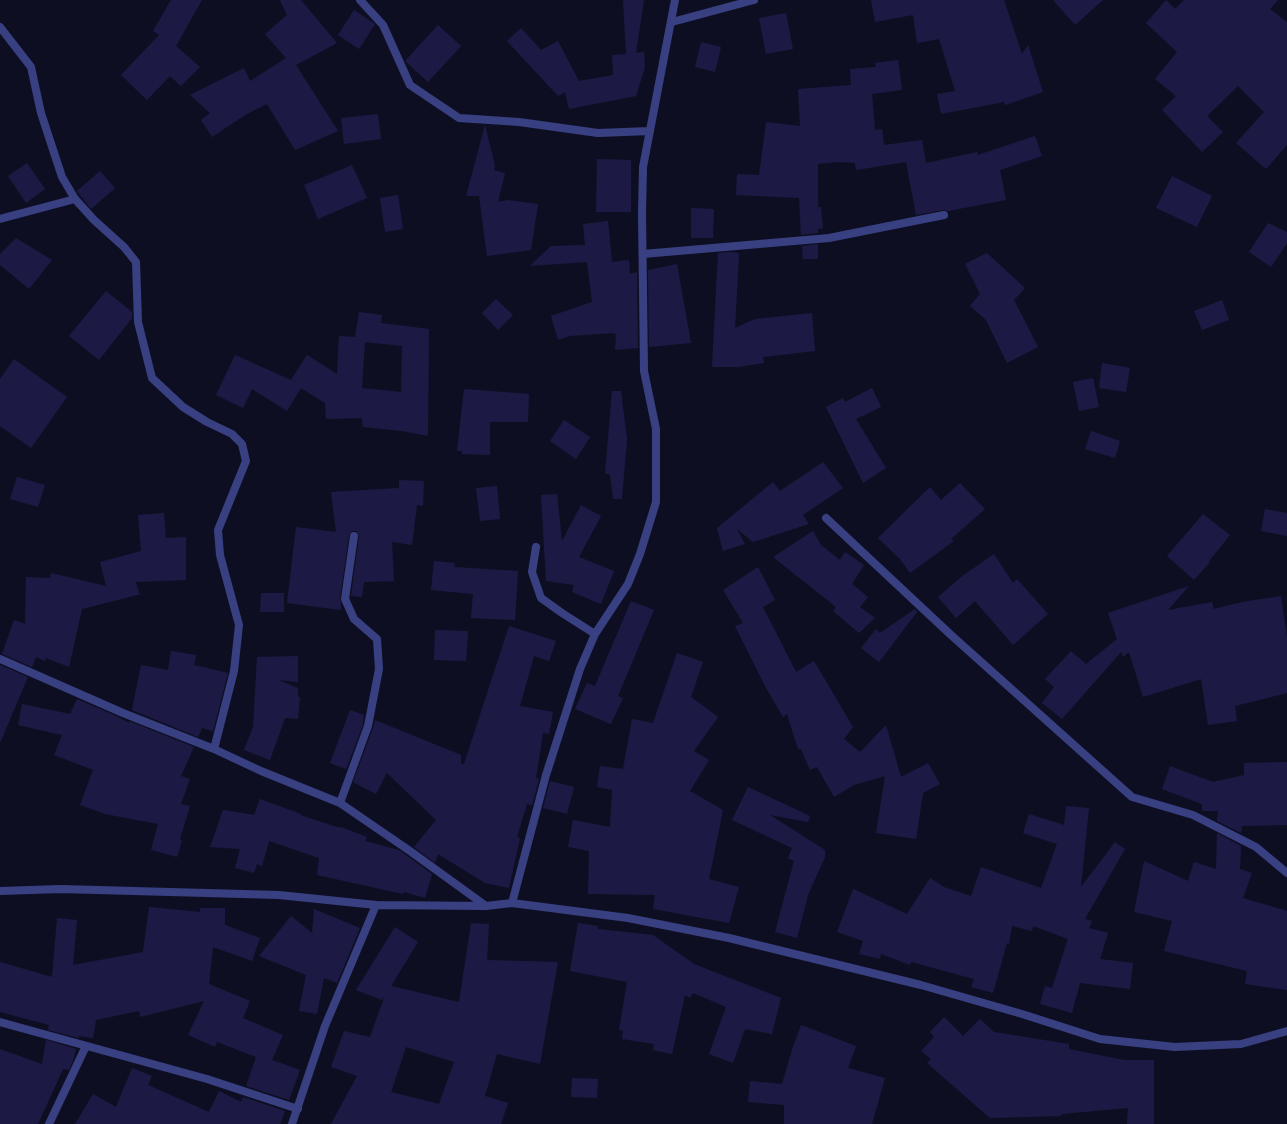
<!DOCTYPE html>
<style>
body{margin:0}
canvas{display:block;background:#0e0e23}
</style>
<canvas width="1287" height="1124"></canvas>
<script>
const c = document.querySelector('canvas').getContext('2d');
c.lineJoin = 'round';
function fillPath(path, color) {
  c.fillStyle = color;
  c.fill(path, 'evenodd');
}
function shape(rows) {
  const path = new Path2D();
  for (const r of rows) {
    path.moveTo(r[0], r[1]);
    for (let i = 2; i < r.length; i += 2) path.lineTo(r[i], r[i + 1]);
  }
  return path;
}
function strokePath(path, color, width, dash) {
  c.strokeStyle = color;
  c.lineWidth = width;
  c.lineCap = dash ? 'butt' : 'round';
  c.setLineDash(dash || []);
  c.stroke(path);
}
const building = shape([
 [171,0,202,0,176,46,200,67,181,86,170,76,147,100,121,75,159,35,153,31],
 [280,0,301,0,337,43,296,65,338,131,295,150,267,104,245,115,212,137,201,120,210,113,190,95,244,68,250,81,286,58,265,34,287,15],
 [623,0,644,0,636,53,644,52,645,67,636,96,569,109,565,92,558,96,507,41,521,28,541,50,558,41,579,81,613,75,612,55,626,54],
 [871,0,1004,0,1022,54,1028,45,1043,92,1005,105,1004,102,941,114,937,94,955,91,939,39,917,43,913,15,875,22],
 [1053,0,1103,0,1075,25],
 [1166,0,1175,9,1184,0,1278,0,1270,9,1287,22,1287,145,1266,169,1236,143,1264,112,1238,86,1207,116,1223,132,1202,152,1162,110,1176,96,1155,79,1177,52,1146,23],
 [354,10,375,24,359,49,338,35],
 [786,13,793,49,766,54,759,18],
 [438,25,461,46,428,82,405,61],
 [701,42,721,47,715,72,695,67],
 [898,60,902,90,872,94,875,130,882,129,884,145,922,140,926,163,977,152,978,155,1035,136,1042,156,1000,170,1006,200,948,211,943,210,916,215,906,162,856,170,855,163,837,162,818,164,818,207,821,207,823,228,818,229,818,233,801,235,799,198,736,195,737,174,759,175,766,122,800,126,798,89,851,85,850,69,876,67,875,63],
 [378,114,381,139,344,144,341,118],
 [485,125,495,166,494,170,505,173,498,202,508,200,538,204,531,250,487,256,479,196,466,196],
 [597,159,631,160,631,212,596,212],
 [27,163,45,189,26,203,8,176],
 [352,165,367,198,318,219,304,185],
 [100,171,115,188,91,209,77,191],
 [1172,176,1212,196,1197,227,1156,208],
 [398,195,403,229,385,232,380,198],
 [691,208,714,209,713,238,691,238],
 [608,221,612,262,629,260,630,274,637,272,638,348,615,350,616,334,614,334,614,333,569,336,558,340,551,316,592,302,587,262,530,266,551,246,585,245,583,224],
 [1268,223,1287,232,1287,243,1271,267,1249,252],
 [16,238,52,260,29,289,0,265,0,254],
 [818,244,818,259,803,259,802,246],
 [728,252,739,253,735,328,755,319,812,313,815,351,763,357,764,363,738,367,712,367,718,253],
 [987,253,1025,288,1014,300,1038,347,1007,363,986,320,970,306,980,294,965,264],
 [677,264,691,343,649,347,648,270],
 [106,291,132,312,132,318,99,360,69,336],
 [496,299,513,315,498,330,482,313],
 [1222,300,1229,320,1202,330,1194,311],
 [359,312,382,315,381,323,429,329,428,436,402,431,363,427,362,418,326,419,325,403,301,388,287,411,252,389,243,408,216,395,235,355,291,380,307,355,337,374,339,336,355,337],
 [365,342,402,346,401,392,362,388],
 [14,359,67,397,31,448,0,426,0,379],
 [1102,363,1130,368,1126,392,1099,388],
 [1093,378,1099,407,1079,411,1073,382],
 [872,388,881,407,856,419,886,468,863,483,826,407,843,398,845,402],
 [464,389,529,394,528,422,490,422,490,455,462,454,462,451,457,451],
 [612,391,621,391,627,439,622,499,613,499,610,474,605,474],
 [564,420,590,437,576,459,550,441],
 [1091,431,1120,441,1115,458,1085,449],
 [823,462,843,488,803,515,809,524,753,542,737,529,745,544,723,551,717,528,773,482,780,491],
 [17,477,45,485,38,507,10,499],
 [399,480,424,481,423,506,417,505,412,545,392,542,394,581,364,582,362,597,351,596,359,536,357,531,352,531,349,535,340,598,341,605,341,610,287,603,296,527,336,532,331,492,399,488],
 [960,483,985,509,951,539,954,541,910,573,900,559,878,538,930,487,941,500],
 [497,486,500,519,480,521,476,488],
 [557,494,562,541,581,505,601,516,579,557,614,571,601,604,572,592,574,585,546,581,541,495],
 [1265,509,1287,513,1287,536,1261,531],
 [164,513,166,538,186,537,186,580,136,582,139,593,141,594,82,609,69,667,46,658,45,661,36,657,32,667,2,654,14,620,25,624,26,577,50,578,51,573,106,586,100,562,141,551,138,515],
 [1203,514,1230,535,1209,561,1210,562,1194,580,1167,556],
 [813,531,821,545,840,560,845,552,864,565,852,584,868,597,860,607,875,618,859,633,833,611,836,607,773,557],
 [994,554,1013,583,1017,579,1048,614,1013,645,975,601,956,618,938,597,961,577],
 [434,561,455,563,454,567,518,571,515,620,471,618,473,594,431,590],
 [758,567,775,600,763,607,796,672,814,661,853,727,844,739,860,752,886,725,901,777,928,763,940,784,923,793,916,839,876,833,885,776,854,785,834,797,817,767,810,770,801,749,798,749,787,714,783,717,766,688,735,626,743,623,723,590],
 [1189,586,1168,610,1212,602,1214,609,1242,602,1281,596,1287,637,1287,693,1235,706,1237,721,1208,725,1201,679,1143,697,1129,652,1123,657,1121,652,1062,719,1042,703,1054,687,1045,679,1071,651,1086,664,1117,639,1108,613],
 [261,593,284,593,284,612,260,612],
 [631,601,654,610,618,696,623,698,611,724,575,709,587,683,595,686],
 [915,609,917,612,879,662,861,648,876,629,880,633],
 [509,626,556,641,549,661,534,656,520,706,553,712,549,734,543,733,536,778,539,779,532,805,527,804,517,837,520,838,509,888,485,883,438,854,435,863,414,847,436,820,387,773,376,794,353,782,373,728,375,720,461,755,461,764,464,764],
 [435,630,468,631,466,661,434,660],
 [171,651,196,655,194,665,228,673,213,731,202,728,198,737,132,710,141,665,168,670],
 [677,653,703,662,691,697,718,717,694,751,709,760,690,791,723,810,709,879,739,887,729,923,653,909,655,895,588,894,589,851,568,847,573,820,610,827,612,790,597,787,600,766,623,769,632,719,653,723],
 [298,656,298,682,278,680,298,688,298,697,300,697,298,719,285,718,270,760,244,750,253,727,257,657],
 [0,665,28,677,0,743],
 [77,699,116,716,129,723,129,721,194,747,181,776,190,779,181,804,190,806,180,839,182,840,177,857,151,850,158,824,105,814,80,805,93,770,54,755,62,735,18,725,22,704,70,714],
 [350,710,364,715,363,725,346,769,330,763],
 [1287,762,1287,825,1242,826,1241,833,1217,821,1218,811,1202,811,1202,804,1162,789,1170,766,1213,782,1244,775,1244,763],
 [550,781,574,787,567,814,543,808],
 [748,787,810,816,808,822,770,815,825,850,825,857,808,895,797,938,775,932,794,861,788,858,792,848,732,820],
 [260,799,301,814,300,815,340,828,341,827,367,837,365,841,399,850,432,874,425,898,404,892,403,894,317,875,319,858,269,841,262,866,257,864,254,873,235,868,240,849,210,847,223,810,254,815],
 [1066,806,1089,808,1081,887,1115,842,1125,849,1085,919,1092,921,1089,928,1108,933,1100,959,1133,963,1130,989,1080,983,1072,1013,1040,1004,1045,986,1052,988,1068,939,1033,926,1032,931,1012,926,1009,944,1007,943,993,993,971,987,974,979,911,962,910,965,881,954,880,959,859,954,863,941,837,932,853,889,907,914,930,878,944,887,971,896,981,867,1041,888,1057,844,1023,833,1029,814,1064,825],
 [1217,833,1241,846,1240,869,1252,873,1243,898,1287,911,1287,990,1245,984,1247,971,1164,951,1172,921,1134,912,1144,861,1188,881,1194,862,1216,869],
 [149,907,200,912,200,908,225,908,225,925,260,938,252,961,213,947,209,984,250,1001,243,1018,283,1035,272,1060,300,1070,289,1100,246,1086,256,1057,217,1042,215,1047,188,1035,204,1001,140,1017,139,1011,96,1020,93,1038,79,1036,79,1038,48,1030,49,1025,0,1012,0,962,52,977,57,918,77,920,73,965,143,952],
 [314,909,360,928,337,983,324,978,317,1014,299,1011,306,975,259,956,291,916,312,933],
 [471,923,489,924,487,960,558,962,540,1064,497,1054,485,1096,508,1103,501,1124,331,1124,357,1076,331,1067,344,1031,370,1037,385,995,382,1000,356,990,395,927,418,942,391,986,459,1002],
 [406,1047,454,1062,439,1104,391,1092],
 [578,923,598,926,598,929,653,935,694,964,781,998,772,1034,745,1029,733,1063,709,1054,726,1007,693,993,690,998,685,995,672,1054,653,1050,654,1044,622,1039,623,1031,619,1030,627,982,570,971],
 [944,1017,963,1036,980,1019,994,1032,1069,1044,1069,1049,1124,1060,1154,1060,1154,1124,1127,1124,1128,1108,1061,1114,1061,1116,990,1118,927,1063,931,1059,921,1051,934,1037,930,1032],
 [801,1025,856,1046,848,1068,885,1078,872,1124,784,1124,784,1105,748,1102,750,1081,782,1084,792,1050],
 [46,1040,76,1049,73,1061,69,1070,63,1069,38,1124,0,1124,0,1049,42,1064],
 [132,1068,152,1076,148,1085,209,1112,219,1091,241,1102,243,1097,285,1111,280,1124,75,1124,93,1094,116,1107],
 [572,1078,598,1079,597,1098,571,1097]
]);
const minor = shape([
 [360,0,383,25,410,85,459,118,519,122,598,133,650,131],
 [672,22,754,0],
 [0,27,31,67,41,113,62,177,75,199,94,220,124,247,136,262,138,322,152,378,183,407,207,422,232,434,242,444,246,461,218,530,220,555,239,625,234,671,214,749],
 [0,219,75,199],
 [643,254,829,238,944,215],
 [826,518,951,635,1132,797,1193,815,1256,847,1287,873],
 [536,547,532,572,541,598,562,613,595,634],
 [0,659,123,713,214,749,261,771,340,803,410,851,486,906],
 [340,803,368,726,379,669,377,639,354,619,345,599,354,536],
 [0,891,61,889,279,895,376,905,486,906,512,903,628,918,729,938,921,985,1022,1014,1100,1039,1175,1047,1241,1044,1287,1031],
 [512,903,546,775,580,669,595,634,628,584,640,554,656,502,656,429,644,371,642,213,643,167,675,0],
 [0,1022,207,1079,298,1109],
 [49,1124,86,1046],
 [292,1124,325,1026,376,905]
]);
fillPath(building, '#1c1a44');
strokePath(minor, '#384082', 8);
</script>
